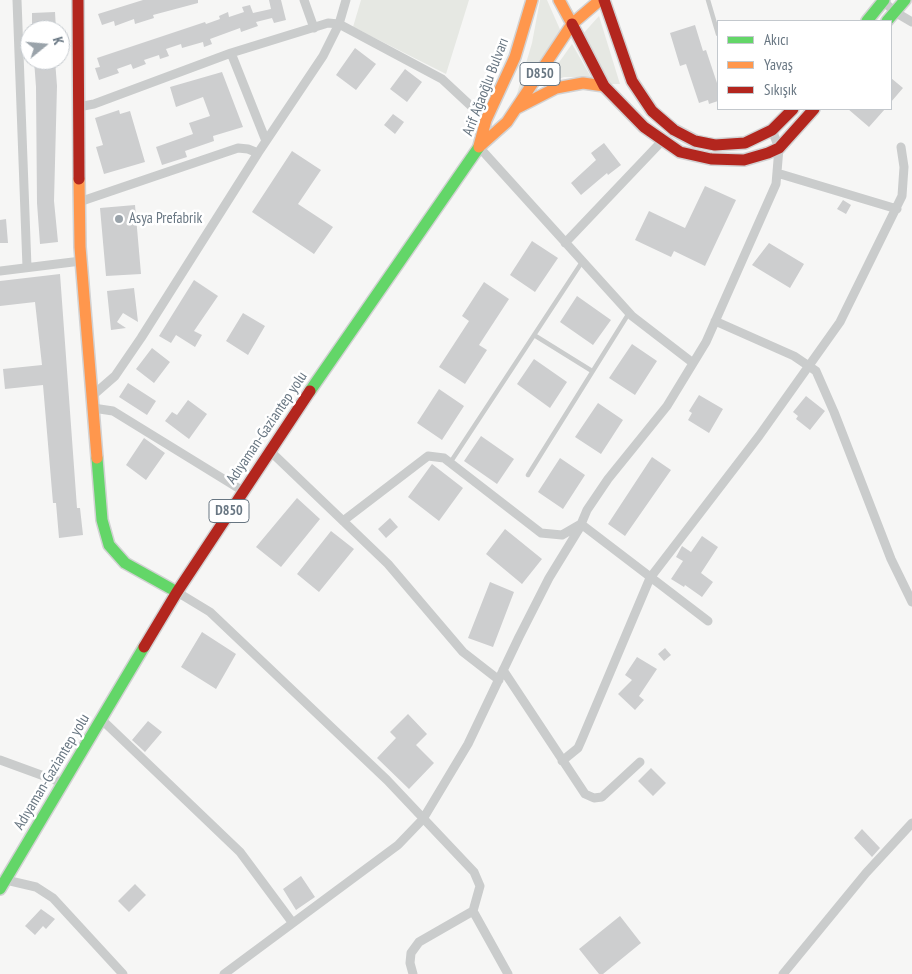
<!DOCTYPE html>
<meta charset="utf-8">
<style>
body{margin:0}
#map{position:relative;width:912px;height:974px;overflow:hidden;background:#f6f6f5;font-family:"PT Sans Narrow",sans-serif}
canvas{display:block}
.legend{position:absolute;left:717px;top:20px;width:175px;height:90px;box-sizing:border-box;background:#fff;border:1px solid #c3c8cd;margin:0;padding:6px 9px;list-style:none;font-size:15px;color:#687682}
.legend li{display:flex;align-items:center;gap:10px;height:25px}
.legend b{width:25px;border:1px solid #c3c8cd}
.north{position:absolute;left:20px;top:20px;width:50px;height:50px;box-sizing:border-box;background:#fff;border:1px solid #c3c8cd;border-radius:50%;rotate:73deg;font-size:14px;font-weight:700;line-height:20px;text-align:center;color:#687682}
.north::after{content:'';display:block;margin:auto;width:18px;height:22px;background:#9aa3aa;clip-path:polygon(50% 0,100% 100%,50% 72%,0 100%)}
</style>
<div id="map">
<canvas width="912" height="974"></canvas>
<ul class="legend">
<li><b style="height:6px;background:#63d668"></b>Akıcı</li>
<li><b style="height:6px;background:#ff974d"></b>Yavaş</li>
<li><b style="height:6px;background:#b3261e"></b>Sıkışık</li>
</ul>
<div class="north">K</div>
</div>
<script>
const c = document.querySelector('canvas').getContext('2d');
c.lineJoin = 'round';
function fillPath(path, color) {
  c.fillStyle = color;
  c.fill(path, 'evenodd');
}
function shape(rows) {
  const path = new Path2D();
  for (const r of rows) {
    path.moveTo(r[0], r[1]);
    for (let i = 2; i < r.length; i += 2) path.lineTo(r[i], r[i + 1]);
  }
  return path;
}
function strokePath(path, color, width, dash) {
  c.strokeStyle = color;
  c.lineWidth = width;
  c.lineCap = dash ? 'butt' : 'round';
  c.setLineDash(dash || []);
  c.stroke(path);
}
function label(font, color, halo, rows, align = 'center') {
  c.font = font + ' "PT Sans Narrow",sans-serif';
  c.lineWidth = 5;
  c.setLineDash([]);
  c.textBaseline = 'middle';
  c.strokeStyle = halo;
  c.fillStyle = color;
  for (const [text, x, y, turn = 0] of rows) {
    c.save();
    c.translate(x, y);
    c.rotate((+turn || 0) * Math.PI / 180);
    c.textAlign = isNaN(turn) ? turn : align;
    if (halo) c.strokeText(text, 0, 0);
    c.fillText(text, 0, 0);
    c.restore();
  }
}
const green = shape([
 [361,0,469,0,446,74,353,27],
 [540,0,547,0,562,34,516,97,532,43],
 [599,16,620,84,611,84,581,36],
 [572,44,591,77,564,77,543,85]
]);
const building = shape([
 [143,0,198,0,198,3,153,15,154,18,135,24,134,19,115,26,114,21,102,25,98,14],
 [269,0,281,0,286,20,274,23,272,18,256,22,258,26,241,32,240,28,210,39,212,44,204,47,203,42,182,48,181,44,166,49,169,56,160,59,159,55,144,60,146,64,133,69,131,64,117,69,119,73,99,80,95,68,100,67,97,58,205,22,206,24,220,19,219,16,228,12,229,17,244,12,242,7,250,5,253,13,271,9],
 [55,12,56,30,32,30,32,13],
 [695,25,703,51,706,50,718,86,718,101,709,104,708,100,699,103,686,64,680,66,670,33],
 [355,48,376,64,356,90,336,75],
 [34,60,55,60,57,86,54,201,58,242,40,244,37,203,36,87],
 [405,69,422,82,407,102,390,89],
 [222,72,243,127,213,136,214,141,185,151,187,157,162,165,156,147,193,134,189,123,210,116,203,97,176,107,170,87],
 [891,78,903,88,891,102],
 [848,109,885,109,869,127],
 [119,110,120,114,130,111,145,162,104,174,96,147,103,145,95,118],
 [393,114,404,122,395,134,384,125],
 [604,143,621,165,608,175,607,173,581,195,571,183,596,160,591,153],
 [292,151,321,170,298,204,333,227,314,254,252,212],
 [705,186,736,200,705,266,674,251,671,257,635,240,649,211,685,228],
 [843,200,851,205,846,214,837,209],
 [135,205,141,274,106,276,100,208],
 [6,219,8,243,0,243,0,220],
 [532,241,558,258,535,292,510,275],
 [769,243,804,264,790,288,752,265],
 [60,274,77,508,80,508,83,535,59,538,56,503,53,503,43,385,5,389,3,369,42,365,35,302,0,306,0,281],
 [194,280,218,296,194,331,202,335,195,347,176,335,171,343,159,336],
 [484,282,509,299,479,345,487,350,465,384,439,367,469,321,462,316],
 [134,288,138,322,123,313,117,322,126,328,111,330,107,291],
 [577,296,611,320,593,345,560,322],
 [243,313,265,326,248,355,226,341],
 [632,344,657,361,635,395,609,378],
 [152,348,170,362,154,383,136,369],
 [534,359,567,382,550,408,517,384],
 [128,383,156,401,147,415,119,397],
 [439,389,464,406,442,440,417,423],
 [699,395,723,409,709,433,688,420,692,413,689,411],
 [806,396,825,411,810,430,796,419,798,416,793,412],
 [188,400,207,414,189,439,165,421,172,412,177,415],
 [598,403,623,420,601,454,575,437],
 [481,436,514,459,497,484,464,461],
 [144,438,165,453,146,480,126,465],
 [652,457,671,470,625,536,608,524],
 [560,458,585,475,563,509,538,492],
 [432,464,463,488,439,521,408,497],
 [297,498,320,519,281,567,256,547],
 [390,518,398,527,386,538,378,529],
 [505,529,542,559,522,584,486,554],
 [331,531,354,549,319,592,297,574],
 [702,536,718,547,701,573,713,582,702,597,685,585,684,587,671,579,683,561,676,557,682,546,691,552],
 [490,582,514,592,493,647,468,638],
 [202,632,236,654,216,689,181,667],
 [665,648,671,655,664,661,658,654],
 [637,657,657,669,639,696,644,700,635,710,618,694,632,680,625,675],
 [408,714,427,734,416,745,434,763,409,789,377,758,396,738,390,732],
 [148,721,162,732,145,752,132,740],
 [651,768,666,783,653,796,638,781],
 [862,829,880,848,872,857,854,838],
 [301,876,315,897,296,910,283,889],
 [135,884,146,895,129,912,118,901],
 [41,909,55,919,46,929,43,926,35,935,25,926],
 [620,916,641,943,603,974,599,974,579,949]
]);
const lane = shape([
 [708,0,718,34],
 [534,335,592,371],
 [450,463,582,262],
 [528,475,629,313]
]);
const street = shape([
 [17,0,27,267],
 [304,0,314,28],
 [883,1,895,12,912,22],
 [231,53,266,141],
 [78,107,94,104,231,53,328,23,339,24,442,79,486,120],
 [479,147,632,316,693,363],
 [777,173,897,209],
 [79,202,238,148,248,149,258,153],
 [565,243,663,140],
 [0,271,81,261],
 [715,321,794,356,816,371,834,412,891,559,912,602],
 [92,396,115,376,141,338,258,153,323,56,339,24,346,0],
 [93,408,113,411,243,491],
 [269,450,388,564,463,652,499,680],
 [343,521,428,456,444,458,541,533,562,535,581,524,708,621],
 [177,592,210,612,387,780,474,872,480,886,473,911,508,974],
 [503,670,585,794,594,798,602,797,640,762],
 [101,719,240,852,292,922],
 [0,760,63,783],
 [562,761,578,748,582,739,650,578,759,436,840,322,902,196,904,167,901,147],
 [6,880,36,887,53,898,123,974],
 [224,974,398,845,423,819,468,744,519,637,549,578,579,529,587,510,608,479,667,406,706,342,776,184,779,148,772,130],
 [413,974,410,963,411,953,419,942,473,911],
 [783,974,866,873,912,823]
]);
const fast = shape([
 [867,21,884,0],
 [887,21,905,0],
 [310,391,479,147],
 [97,458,102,520,109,545,125,563,177,592],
 [0,889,144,647]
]);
const slow = shape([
 [559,0,572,24],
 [517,108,556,88,583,83,604,86],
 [479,146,486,120,515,57,532,0],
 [479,147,507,122,572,24,600,0],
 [79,179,80,247,97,458]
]);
const jam = shape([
 [78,0,79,179],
 [604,0,632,81,652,111,674,130,695,141,715,145,745,143,772,130,793,109],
 [572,24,604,86,644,127,680,152,711,159,744,160,768,153,779,148,814,109],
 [144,647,177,592,310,391]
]);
const markers = [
 [119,219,5,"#9aa3aa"]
];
const shields = [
 [540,74,40],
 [229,511,40]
];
const shieldNames = [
 ["D850",540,74],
 ["D850",229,511]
];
const streetNames = [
 ["Arif Ağaoğlu Bulvarı",486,87,-69],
 ["Adıyaman-Gaziantep yolu",267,428,-56],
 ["Adıyaman-Gaziantep yolu",52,772,-59]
];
const poiNames = [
 ["Asya Prefabrik",129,219]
];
fillPath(green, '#e6e8e3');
fillPath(building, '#cdcecf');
strokePath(fast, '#d2d2d3', 14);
strokePath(slow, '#d2d2d3', 14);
strokePath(jam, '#d2d2d3', 14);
strokePath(lane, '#cacccc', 4.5);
strokePath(street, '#cacccc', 9);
strokePath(fast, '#63d668', 11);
strokePath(slow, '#ff974d', 11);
strokePath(jam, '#b3261e', 11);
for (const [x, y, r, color] of markers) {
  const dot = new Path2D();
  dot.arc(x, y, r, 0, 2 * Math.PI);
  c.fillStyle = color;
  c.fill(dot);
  strokePath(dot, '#fff', 2);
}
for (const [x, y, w] of shields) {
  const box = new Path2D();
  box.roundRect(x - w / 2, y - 11.5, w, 23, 4);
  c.fillStyle = '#fff';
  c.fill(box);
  strokePath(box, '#687682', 1);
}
label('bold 14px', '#687682', null, shieldNames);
label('15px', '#687682', '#fff', streetNames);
label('15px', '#687682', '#fff', poiNames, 'left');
</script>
